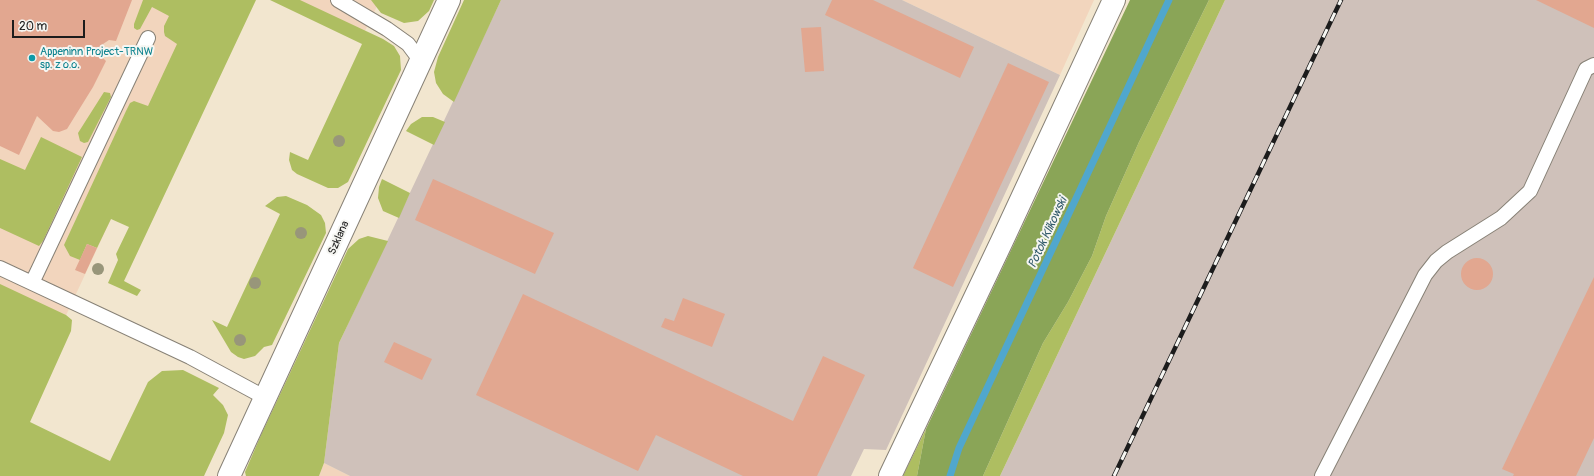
<!DOCTYPE html>
<style>
body{margin:0}
#map{position:relative;width:1594px;height:476px;overflow:hidden;background:#f2e6cf;font-family:Pangolin,sans-serif}
canvas{display:block}
.scale{position:absolute;left:12px;top:20px;width:73px;height:18px;box-sizing:border-box;border:2px solid #1c1c1c;border-top:0;padding-left:5px;font-size:12px;line-height:14px;white-space:nowrap;color:#1c1c1c;-webkit-text-stroke:3px #f6f6f2;paint-order:stroke}
</style>
<div id="map">
<canvas width="1594" height="476"></canvas>
<div class="scale">20 m</div>
</div>
<script>
const c = document.querySelector('canvas').getContext('2d');
c.lineJoin = 'round';
function fillPath(path, color) {
  c.fillStyle = color;
  c.fill(path, 'evenodd');
}
function shape(rows) {
  const path = new Path2D();
  for (const r of rows) {
    if (r.length === 3) {
      path.moveTo(r[0] + r[2], r[1]);
      path.arc(r[0], r[1], r[2], 0, 2 * Math.PI);
      continue;
    }
    path.moveTo(r[0], r[1]);
    for (let i = 2; i < r.length; i += 2) path.lineTo(r[i], r[i + 1]);
  }
  return path;
}
function strokePath(path, color, width, dash) {
  c.strokeStyle = color;
  c.lineWidth = width;
  c.lineCap = dash ? 'butt' : 'round';
  c.setLineDash(dash || []);
  c.stroke(path);
}
function label(font, color, halo, rows, align = 'center') {
  c.font = font + ' Pangolin,sans-serif';
  c.lineWidth = 4;
  c.setLineDash([]);
  c.textBaseline = 'middle';
  c.strokeStyle = halo;
  c.fillStyle = color;
  for (const [text, x, y, turn = 0] of rows) {
    c.save();
    c.translate(x, y);
    c.rotate((+turn || 0) * Math.PI / 180);
    c.textAlign = isNaN(turn) ? turn : align;
    if (halo) c.strokeText(text, 0, 0);
    c.fillText(text, 0, 0);
    c.restore();
  }
}
const built = shape([
 [0,0,213,0,0,457],
 [285,0,380,0,362,37],
 [902,0,1094,0,1060,75],
 [324,463,350,476,319,476]
]);
const industrial = shape([
 [501,0,902,0,1060,75,886,450,864,449,851,476,350,476,324,463,339,343],
 [1225,0,1594,0,1594,476,1000,476]
]);
const green = shape([
 [143,0,256,0,124,281,141,290,137,296,108,283,118,260,116,254,129,227,111,219,97,248,87,244,80,260,70,256,64,245,126,111,130,103,134,101,148,106,177,44,165,36,164,32,164,26,169,16,152,7,140,29,137,30,134,28,134,24],
 [270,0,300,0,383,39,394,46,400,56,401,70,348,182,338,188,328,188,297,174,292,170,289,160,290,152,308,160,362,44],
 [371,0,434,0,429,11,418,21,404,23,381,13],
 [464,0,501,0,454,102,443,94,436,83,434,72,438,57],
 [1209,0,1225,0,1000,476,983,476,1043,343,1068,302,1092,256,1106,216,1139,142],
 [104,92,110,93,111,97,88,142,84,143,80,141,78,133],
 [422,117,433,117,445,122,434,145,406,131,411,124],
 [41,137,82,157,43,241,39,246,0,228,0,159,25,170],
 [382,179,410,193,399,218,383,211,378,198,379,187],
 [286,196,307,205,321,215,325,223,326,233,272,345,264,347,255,356,244,359,238,357,231,352,212,320,227,327,280,214,265,206,277,197],
 [368,236,388,241,339,343,324,463,319,476,246,476,245,472,261,435,348,249,359,239],
 [0,284,66,315,72,320,71,331,30,422,110,461,148,382,162,371,183,370,219,388,213,395,223,405,228,415,224,433,204,476,0,476],
 [926,429,917,476,903,476]
]);
const forest = shape([
 [1130,0,1209,0,1139,142,1106,216,1092,256,1068,302,1043,343,983,476,917,476,926,429]
]);
const stream = shape([
 [950,476,959,448,1169,0]
]);
const building = shape([
 [0,0,132,0,116,41,109,40,100,46,99,54,106,61,93,87,67,129,59,132,53,131,37,116,19,155,0,146],
 [832,0,873,0,974,47,960,78,825,15],
 [1536,0,1594,0,1594,28],
 [821,27,824,71,805,72,801,28],
 [1008,63,1049,82,953,287,913,268],
 [433,179,554,233,535,274,415,220],
 [87,244,97,248,85,274,75,270],
 [1477,274,16],
 [1594,277,1594,438,1576,476,1513,476,1514,474,1502,469],
 [523,294,793,421,823,356,865,375,817,476,743,476,656,435,638,471,476,395],
 [683,298,725,314,712,347,661,327,665,318,674,321],
 [394,342,432,359,422,380,384,362]
]);
const service = shape([
 [338,0,387,29,408,44,420,60],
 [0,268,190,357,266,398],
 [32,283,148,38],
 [1322,476,1425,275,1436,261,1447,252,1501,218,1530,191,1586,69,1594,65]
]);
const minor = shape([
 [229,476,449,0],
 [890,476,1002,241,1114,0]
]);
const rail = shape([
 [1114,476,1341,0]
]);
const trees = [
 [339,141],
 [301,233],
 [98,269],
 [255,283],
 [240,340]
];
const markers = [
 [32,58,4,"#0f9aa8"]
];
const cultureNames = [
 ["Appeninn Project-TRNW",40,52],
 ["sp. z o.o.",40,65]
];
const streetNames = [
 ["Szklana",339,238,-66]
];
const waterNames = [
 ["Potok Klikowski",1048,233,-65]
];
fillPath(built, '#f2d5bd');
fillPath(industrial, '#cfc1ba');
fillPath(green, '#aebe61');
fillPath(forest, '#8aa557');
strokePath(stream, '#50a7cd', 7);
fillPath(building, '#e2a790');
strokePath(service, '#878176', 16);
strokePath(minor, '#878176', 24);
strokePath(service, '#fff', 14);
strokePath(minor, '#fff', 22);
strokePath(rail, '#1c1c1c', 4.5);
strokePath(rail, '#f6f6f2', 3, [9]);
c.fillStyle = '#98967a';
for (const [x, y] of trees) {
  c.beginPath();
  c.arc(x, y, 6, 0, 2 * Math.PI);
  c.fill();
}
for (const [x, y, r, color] of markers) {
  const dot = new Path2D();
  dot.arc(x, y, r, 0, 2 * Math.PI);
  c.fillStyle = color;
  c.fill(dot);
  strokePath(dot, '#f6f6f2', 1.5);
}
label('11px', '#0d838f', '#f6f6f2', cultureNames, 'left');
label('11px', '#1c1c1c', '#f6f6f2', streetNames);
label('italic 12px', '#335b6c', '#f6f6f2', waterNames);
</script>
